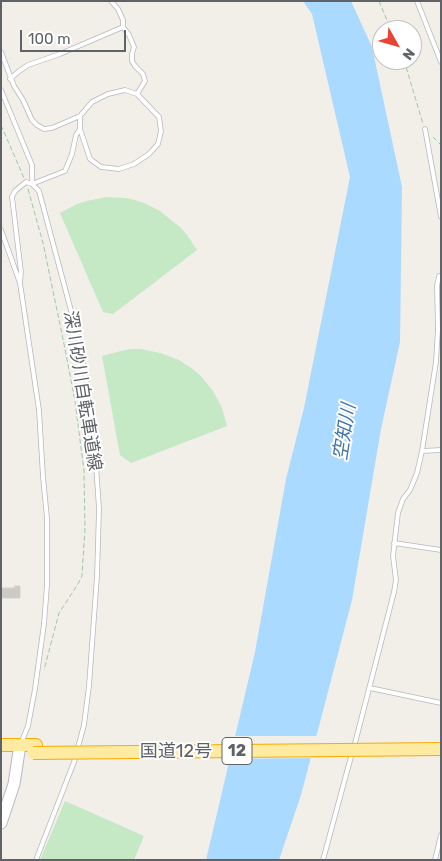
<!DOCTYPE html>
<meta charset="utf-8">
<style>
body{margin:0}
#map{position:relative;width:442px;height:861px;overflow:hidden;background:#f1efe8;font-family:Rubik,sans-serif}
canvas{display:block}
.frame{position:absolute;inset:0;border:2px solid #5f6368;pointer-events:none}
.north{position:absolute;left:372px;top:20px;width:50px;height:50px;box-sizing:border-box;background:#fff;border:1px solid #bfc1c3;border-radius:50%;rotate:128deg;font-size:14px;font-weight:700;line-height:20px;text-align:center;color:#5f6368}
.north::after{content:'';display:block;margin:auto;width:18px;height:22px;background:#ea4335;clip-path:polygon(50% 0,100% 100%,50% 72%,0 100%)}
.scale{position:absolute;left:20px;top:30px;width:106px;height:22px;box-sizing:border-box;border:2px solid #5f6368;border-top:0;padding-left:6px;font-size:15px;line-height:18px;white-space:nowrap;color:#5f6368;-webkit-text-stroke:4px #fff;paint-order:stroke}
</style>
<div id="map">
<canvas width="442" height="861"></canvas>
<div class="frame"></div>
<div class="north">N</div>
<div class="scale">100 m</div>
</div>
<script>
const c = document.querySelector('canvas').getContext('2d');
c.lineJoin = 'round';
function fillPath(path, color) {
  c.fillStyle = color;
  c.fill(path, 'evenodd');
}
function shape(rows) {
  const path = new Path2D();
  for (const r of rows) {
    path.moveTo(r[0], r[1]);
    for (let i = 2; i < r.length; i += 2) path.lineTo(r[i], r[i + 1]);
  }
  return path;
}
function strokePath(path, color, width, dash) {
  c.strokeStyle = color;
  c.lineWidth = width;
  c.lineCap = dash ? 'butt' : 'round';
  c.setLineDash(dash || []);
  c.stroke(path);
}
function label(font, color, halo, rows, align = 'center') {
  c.font = font + ' Rubik,"Noto Sans JP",sans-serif';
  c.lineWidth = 4;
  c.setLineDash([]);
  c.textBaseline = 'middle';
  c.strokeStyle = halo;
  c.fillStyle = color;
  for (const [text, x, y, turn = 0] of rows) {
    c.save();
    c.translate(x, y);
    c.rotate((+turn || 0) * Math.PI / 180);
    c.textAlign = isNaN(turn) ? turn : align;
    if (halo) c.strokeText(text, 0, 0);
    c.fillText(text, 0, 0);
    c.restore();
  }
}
const green = shape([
 [106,197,125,198,135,200,144,203,160,211,181,228,187,235,197,250,113,314,103,312,60,213,77,204,87,201],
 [131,349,141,349,160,353,179,360,194,370,201,376,213,391,222,408,227,426,131,463,120,455,102,356,121,351],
 [65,801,144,836,134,860,40,860]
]);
const water = shape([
 [303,1,351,1,372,47,402,187,400,342,381,429,352,600,301,795,279,860,206,860,255,652,286,479,304,408,350,177,312,14]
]);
const pier = shape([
 [233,736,319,736,313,758,227,759]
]);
const building = shape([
 [15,586,20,586,20,598,1,598,1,588,15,588,15,586]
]);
const path = shape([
 [379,1,391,30],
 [404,60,423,124],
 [1,125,24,178],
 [433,137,441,145],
 [28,189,43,243,64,344,75,401,84,471,85,528,82,576,78,584,59,613,44,670]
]);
const service = shape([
 [111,1,118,9,123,20,123,27,129,35,134,47,132,54,132,61,135,66,143,74,145,81,137,94],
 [417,1,441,62],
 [1,52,14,86,23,100,32,120,37,125,44,129,52,128,80,116],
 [10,79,18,72,28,65,60,54,123,27],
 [1,90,32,165,32,184],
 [125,90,137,94,159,117,161,131,158,144,149,154,134,164,119,169,101,167,90,159,80,129,80,116,92,102,108,94,125,90],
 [425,129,441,217],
 [32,184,65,171,72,154,76,135,80,129],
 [1,230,20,283,39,410,43,477,47,518,47,585,44,624,35,689,28,726,21,743],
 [20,283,21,272,12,197,15,191,26,182,32,184,39,191,77,333,88,388,95,449,99,509,97,576,89,686,84,725,74,762,36,860],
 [422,451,441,450],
 [394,543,441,550],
 [370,688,441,703],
 [354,747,394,592,396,580,393,556,398,513,403,499,410,490,417,473,422,451,436,362,438,329,437,286,439,276,441,276],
 [323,860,352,753],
 [435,860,441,835]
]);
const secondary = shape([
 [1,823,14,784,20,745]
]);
const trunk = shape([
 [1,745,36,745]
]);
const trunkBridge = shape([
 [33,753,441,749]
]);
const shields = [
 [237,751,30]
];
const shieldNames = [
 ["12",237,751]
];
const streetNames = [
 ["深川砂川自転車道線",82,391,81],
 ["国道12号",176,752]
];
const waterNames = [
 ["空知川",345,432,-81]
];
fillPath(green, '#c5e8c5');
fillPath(water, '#aadaff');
fillPath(pier, '#f1efe8');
fillPath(building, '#cccac5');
strokePath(building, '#d6d1c6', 1);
strokePath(service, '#b5b8bc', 5.5);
strokePath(secondary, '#b6babf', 13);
strokePath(trunk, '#f9ab00', 14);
strokePath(path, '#9cc7a9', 1, [5, 2.5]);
strokePath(service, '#fff', 4);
strokePath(secondary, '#fff', 11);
strokePath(trunk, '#feeaa1', 12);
strokePath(trunkBridge, '#f9ab00', 14, []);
strokePath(trunkBridge, '#feeaa1', 12);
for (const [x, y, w] of shields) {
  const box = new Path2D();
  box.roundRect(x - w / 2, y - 13.5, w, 27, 4);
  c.fillStyle = '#fff';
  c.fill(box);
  strokePath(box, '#5f6368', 1);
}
label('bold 16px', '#5f6368', null, shieldNames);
label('18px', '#5f6368', '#fff', streetNames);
label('italic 19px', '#4174aa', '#fff', waterNames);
</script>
